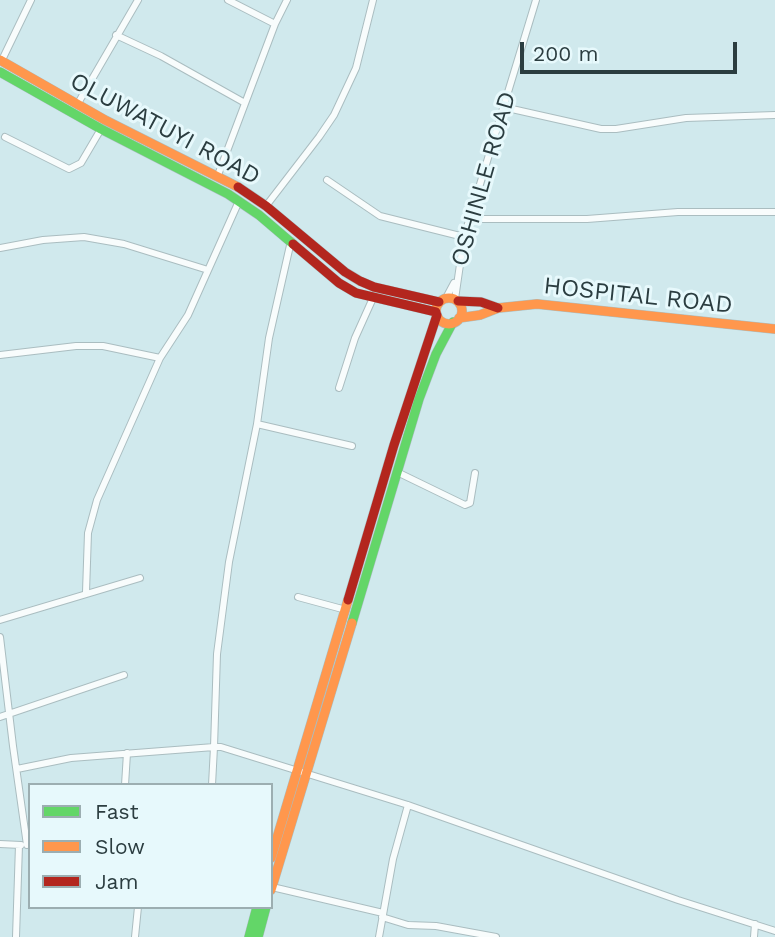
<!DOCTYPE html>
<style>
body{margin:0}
#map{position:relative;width:775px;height:937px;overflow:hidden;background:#d0e9ed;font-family:"Work Sans",sans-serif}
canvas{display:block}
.legend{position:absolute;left:28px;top:783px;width:245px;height:126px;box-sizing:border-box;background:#e7f9fc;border:2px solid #9caeb1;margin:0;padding:9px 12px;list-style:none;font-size:21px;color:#2b3d40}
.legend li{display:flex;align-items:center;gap:14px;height:35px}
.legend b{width:35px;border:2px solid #9caeb1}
.scale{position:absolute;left:520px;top:42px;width:217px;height:32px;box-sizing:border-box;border:4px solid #2b3d40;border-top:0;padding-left:9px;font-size:21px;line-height:24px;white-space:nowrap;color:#2b3d40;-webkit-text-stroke:5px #e7f9fc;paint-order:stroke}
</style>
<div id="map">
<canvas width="775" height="937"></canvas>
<ul class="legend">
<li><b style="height:9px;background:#63d668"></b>Fast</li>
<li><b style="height:9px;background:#ff974d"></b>Slow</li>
<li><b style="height:9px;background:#b3261e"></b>Jam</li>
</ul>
<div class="scale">200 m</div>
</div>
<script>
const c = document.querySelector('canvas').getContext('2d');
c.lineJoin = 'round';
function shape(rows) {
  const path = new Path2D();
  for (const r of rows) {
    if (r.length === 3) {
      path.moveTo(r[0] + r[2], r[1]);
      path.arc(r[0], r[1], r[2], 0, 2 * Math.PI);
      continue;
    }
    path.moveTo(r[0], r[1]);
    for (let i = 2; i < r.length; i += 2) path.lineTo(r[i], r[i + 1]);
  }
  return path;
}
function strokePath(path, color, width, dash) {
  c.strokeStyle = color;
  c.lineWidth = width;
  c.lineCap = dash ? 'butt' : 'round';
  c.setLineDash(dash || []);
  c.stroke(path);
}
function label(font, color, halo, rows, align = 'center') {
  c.font = font + ' "Work Sans",sans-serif';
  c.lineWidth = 6;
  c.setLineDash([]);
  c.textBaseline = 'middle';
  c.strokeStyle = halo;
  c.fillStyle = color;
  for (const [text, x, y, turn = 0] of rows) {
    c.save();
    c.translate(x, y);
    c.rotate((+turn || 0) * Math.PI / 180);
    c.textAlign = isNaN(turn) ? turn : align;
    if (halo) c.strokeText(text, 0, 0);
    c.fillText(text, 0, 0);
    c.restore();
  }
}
const street = shape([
 [228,0,275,24],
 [116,35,161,56,245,103],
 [2,60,31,0],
 [77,105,138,0],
 [503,107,601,129,616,129,686,118,775,115],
 [5,137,69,169,81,163,101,129],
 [218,175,275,24,287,0],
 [327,180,380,216,464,237],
 [266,206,319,137,334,115,356,68,373,0],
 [470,219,587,219,678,212,775,212],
 [0,248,43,240,84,237,124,244,208,270],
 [446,298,454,283],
 [455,299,464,237,536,0],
 [0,355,76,346,103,346,160,358],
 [339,388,355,338,373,298],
 [257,424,352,446],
 [397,472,465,505,470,503,475,473],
 [86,592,88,533,97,500,160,358,188,315,239,201],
 [298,597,346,610],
 [0,620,140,578],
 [0,637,13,746,27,845],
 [0,717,124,675],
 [17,769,71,758,214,747,217,654,229,562,257,424,269,338,291,241],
 [125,785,127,753],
 [212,785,214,747,221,747,408,805,678,900,775,931],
 [0,844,21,845],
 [272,887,383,913],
 [382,917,408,925,436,926,496,937],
 [16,937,19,845],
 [135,937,138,907],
 [379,937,393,859,408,805],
 [754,937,755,924]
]);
const fast = shape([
 [0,72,101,129,228,194,259,215,293,244],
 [352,623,419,399,436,354,453,322],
 [249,937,257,907],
 [258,937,266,907]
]);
const slow = shape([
 [0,60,105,120,238,187],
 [449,311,13],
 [459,318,480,315,498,308,537,304,775,329],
 [271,858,348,600],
 [271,890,352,623]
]);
const jam = shape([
 [238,187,266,206,345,272,360,281,374,287,439,302],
 [293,244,339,283,356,293,436,312],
 [458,301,481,302,498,308],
 [348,600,394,445,437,315]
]);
const streetNames = [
 ["OLUWATUYI ROAD",165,129,28],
 ["OSHINLE ROAD",484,179,-74],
 ["HOSPITAL ROAD",638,296,6]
];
strokePath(street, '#aabdc0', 8);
strokePath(fast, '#aabdc0', 10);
strokePath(slow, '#aabdc0', 10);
strokePath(jam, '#aabdc0', 10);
strokePath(street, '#f8fcfc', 6);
strokePath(fast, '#63d668', 9);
strokePath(slow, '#ff974d', 9);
strokePath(jam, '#b3261e', 9);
label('24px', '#2b3d40', '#e7f9fc', streetNames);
</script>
